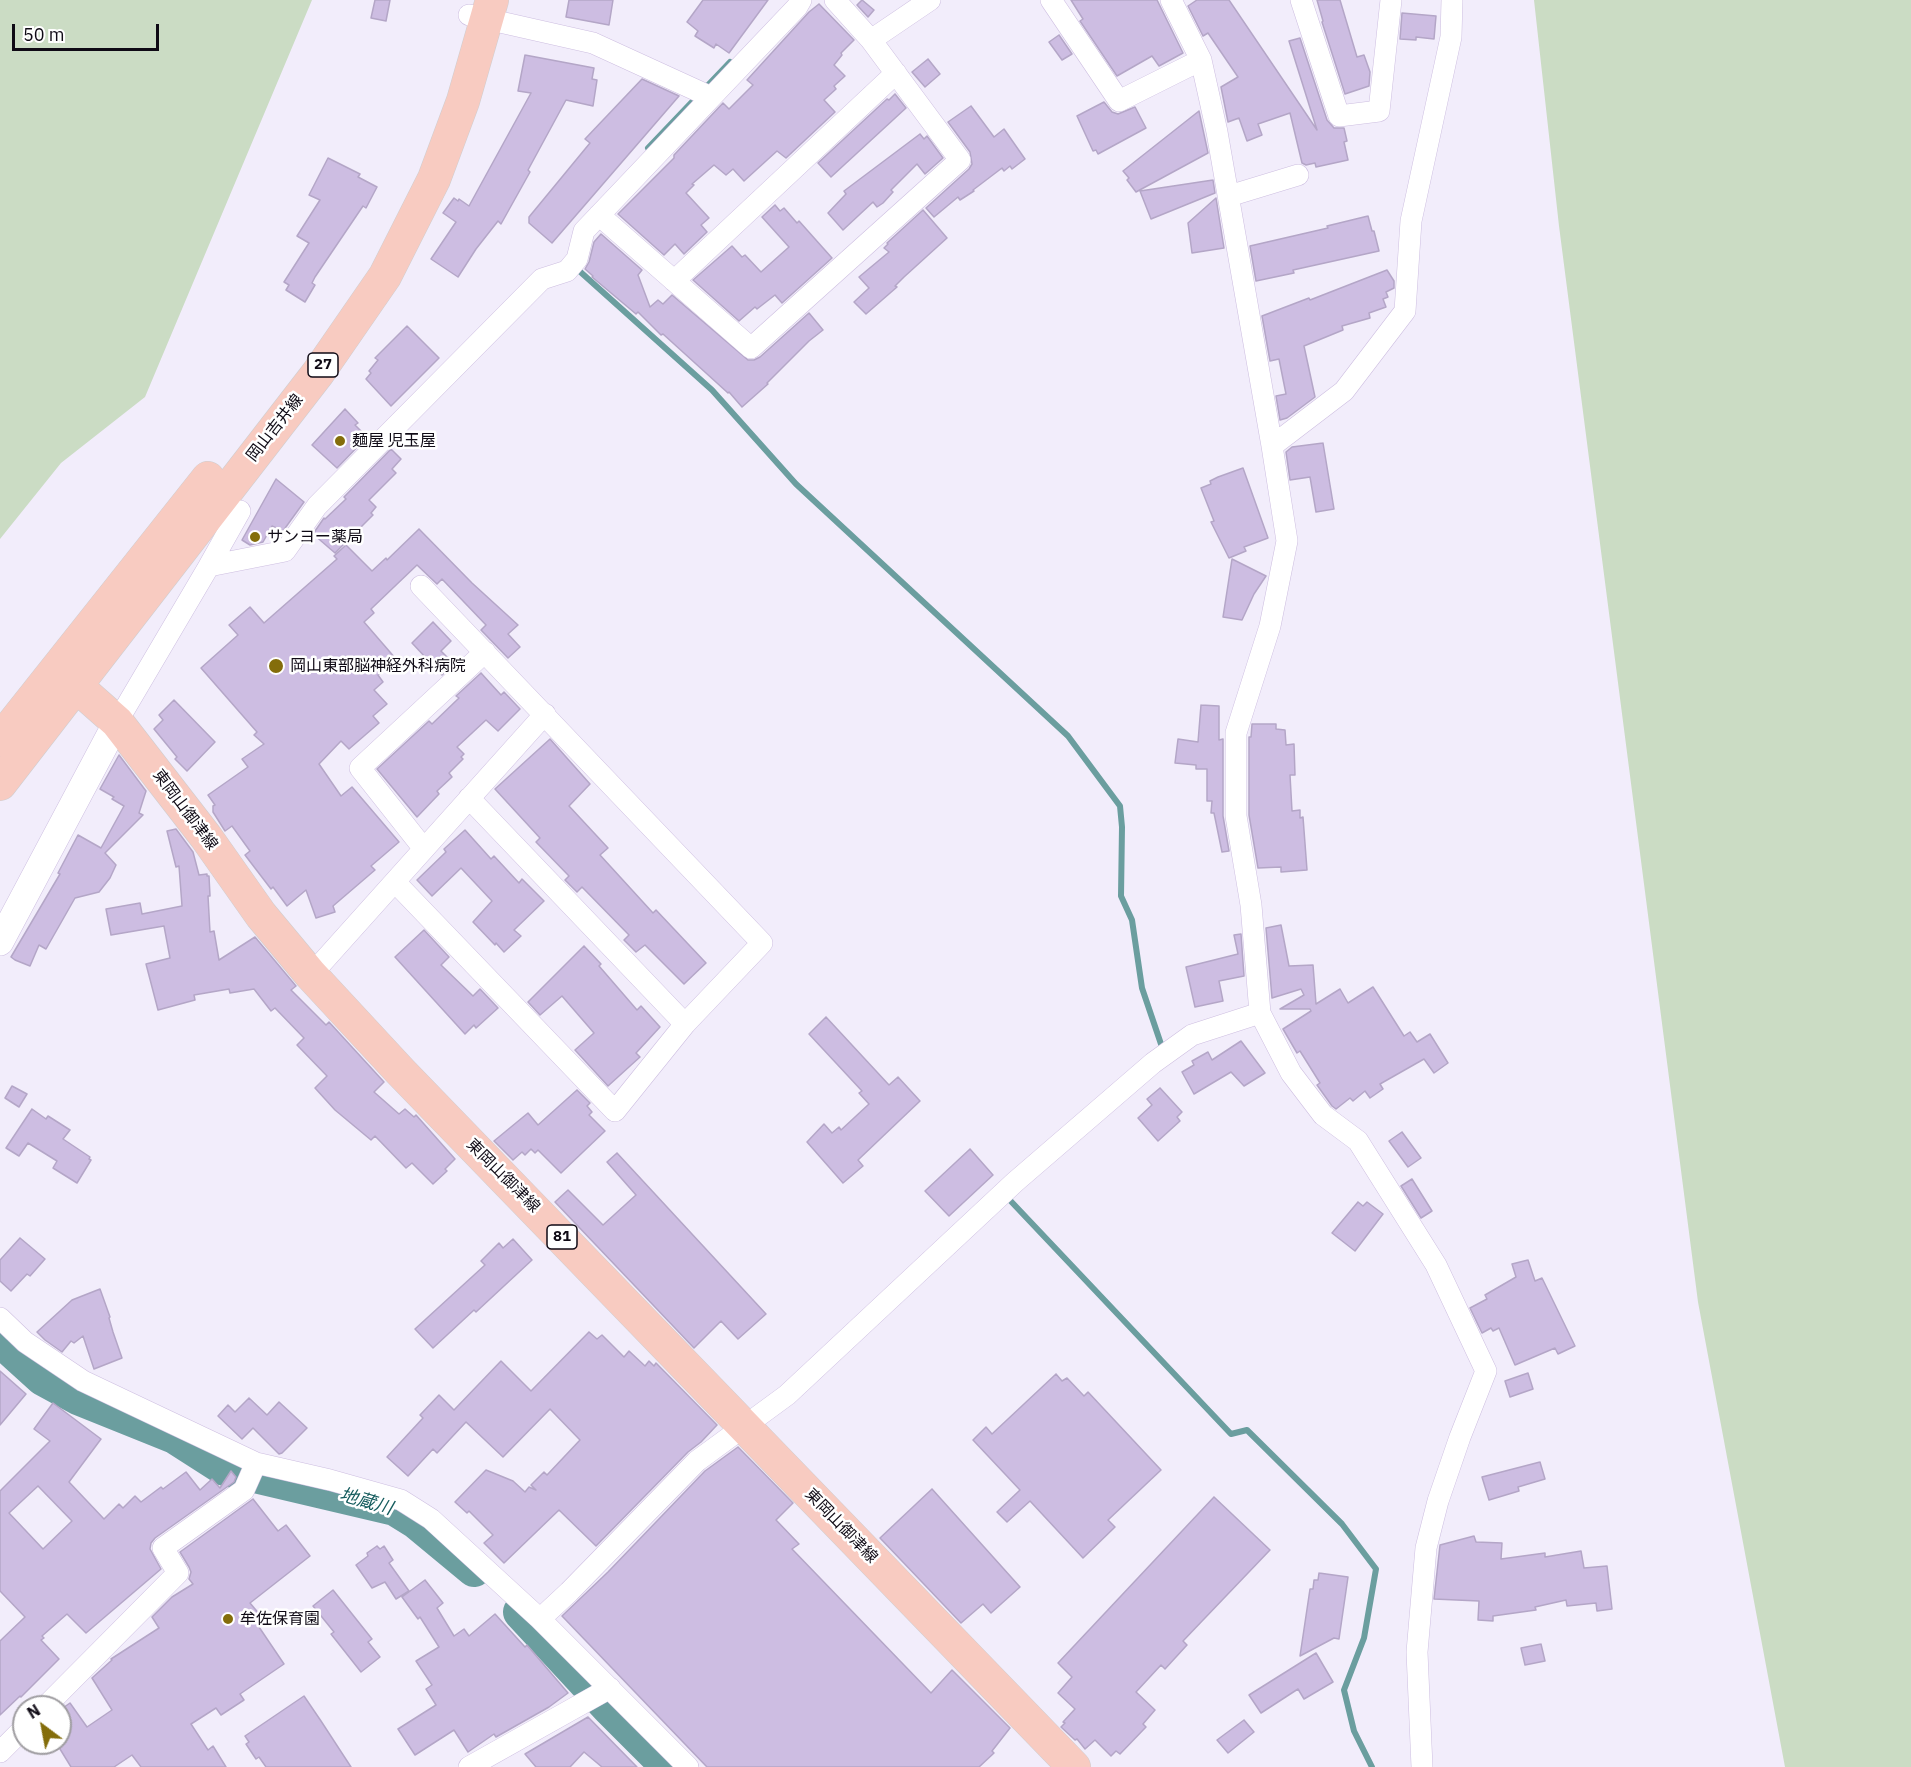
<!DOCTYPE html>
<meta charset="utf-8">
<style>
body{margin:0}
#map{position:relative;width:1911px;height:1767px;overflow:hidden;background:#f2edfb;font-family:"IBM Plex Sans",sans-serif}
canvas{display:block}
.north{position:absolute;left:12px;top:1695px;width:60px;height:60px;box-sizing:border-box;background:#fff;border:2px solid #9f9da1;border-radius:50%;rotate:328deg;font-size:16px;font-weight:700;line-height:24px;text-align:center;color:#0f0a15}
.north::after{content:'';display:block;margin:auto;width:21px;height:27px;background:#846d0b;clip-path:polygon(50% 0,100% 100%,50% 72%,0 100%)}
.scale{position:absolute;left:12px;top:24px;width:147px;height:27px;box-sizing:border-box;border:3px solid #0f0a15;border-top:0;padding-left:8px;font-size:18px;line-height:21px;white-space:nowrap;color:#0f0a15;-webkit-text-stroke:4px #fff;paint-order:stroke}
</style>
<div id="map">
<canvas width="1911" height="1767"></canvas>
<div class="north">N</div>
<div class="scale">50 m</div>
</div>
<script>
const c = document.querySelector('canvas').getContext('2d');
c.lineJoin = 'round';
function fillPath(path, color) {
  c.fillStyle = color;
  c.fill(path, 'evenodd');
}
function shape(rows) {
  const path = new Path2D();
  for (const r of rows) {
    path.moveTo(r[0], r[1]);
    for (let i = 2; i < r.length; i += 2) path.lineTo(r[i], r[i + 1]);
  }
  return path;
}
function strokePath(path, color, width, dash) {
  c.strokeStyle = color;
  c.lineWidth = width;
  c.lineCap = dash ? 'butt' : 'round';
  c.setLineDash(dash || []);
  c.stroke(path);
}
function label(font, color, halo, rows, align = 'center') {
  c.font = font + ' "IBM Plex Sans","Noto Sans JP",sans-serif';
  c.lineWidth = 5;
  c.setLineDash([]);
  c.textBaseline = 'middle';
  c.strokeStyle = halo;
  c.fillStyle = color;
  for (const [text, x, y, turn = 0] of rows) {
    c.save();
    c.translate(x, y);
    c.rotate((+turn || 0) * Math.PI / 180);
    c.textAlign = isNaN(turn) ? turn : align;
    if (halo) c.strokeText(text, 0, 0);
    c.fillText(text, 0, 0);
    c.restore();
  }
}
const green = shape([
 [0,0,312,0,145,397,61,463,0,539],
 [1534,0,1911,0,1911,1767,1785,1767,1698,1302,1559,226]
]);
const stream = shape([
 [648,148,730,62],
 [576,268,712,390,796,484,1068,736,1120,806,1122,827,1121,896,1132,920,1142,988,1162,1047,1159,1050],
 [1005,1195,1231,1434,1247,1430,1342,1524,1376,1569,1364,1638,1344,1690,1354,1731,1372,1767]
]);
const river = shape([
 [0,1339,43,1378,78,1397,175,1436,225,1468,395,1508,416,1521,474,1569],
 [521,1612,609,1707,669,1767]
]);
const building = shape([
 [375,0,390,0,386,21,371,18,375,0],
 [569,0,613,0,609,25,566,17,569,0],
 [703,0,768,0,729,53,716,44,714,48,695,36,698,31,687,22,703,0],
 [862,0,874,10,868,17,857,5,862,0],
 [1071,0,1157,0,1183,53,1159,66,1152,56,1117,76,1080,21,1083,19,1071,0],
 [1197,0,1229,0,1317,130,1289,41,1300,38,1327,120,1334,128,1344,128,1347,141,1344,142,1348,160,1316,167,1315,163,1306,165,1302,163,1290,113,1258,124,1262,135,1247,141,1239,118,1228,122,1221,87,1238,77,1208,33,1203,36,1188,6,1197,0],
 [1317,0,1340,0,1357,57,1364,55,1370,72,1369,86,1345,94,1322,22,1323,21,1317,0],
 [819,4,854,40,841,53,842,55,834,65,845,76,834,86,836,89,824,100,835,112,786,158,777,151,744,181,733,169,726,175,714,165,692,184,694,185,686,193,709,218,701,225,707,232,684,254,675,244,664,255,618,214,674,158,674,155,723,103,729,109,753,85,747,80,809,12,819,4],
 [1402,13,1436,16,1434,39,1416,37,1416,40,1400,39,1402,13],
 [1059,35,1072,54,1062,60,1049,42,1059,35],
 [525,55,594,68,592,79,597,80,593,106,566,100,528,170,530,172,501,224,498,221,476,249,458,277,431,259,456,222,443,213,454,198,458,201,459,199,469,206,531,93,518,91,525,55],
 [928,59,940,74,925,87,912,72,928,59],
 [642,79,679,96,552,243,529,223,529,217,590,143,585,139,642,79],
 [895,94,906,108,831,177,818,163,887,99,889,100,895,94],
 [1104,102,1112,112,1118,114,1135,107,1146,128,1098,154,1096,150,1093,151,1077,116,1104,102],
 [971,106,994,137,1004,129,1025,159,1012,169,1010,166,1004,171,1002,168,973,190,974,191,960,200,958,197,934,217,926,208,969,169,972,164,970,152,948,122,971,106],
 [1199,111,1208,153,1136,192,1127,180,1129,178,1123,171,1199,111],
 [920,134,924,139,927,136,943,158,925,174,917,164,891,190,893,192,883,203,877,207,873,202,843,230,828,213,846,194,844,191,920,134],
 [328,158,360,174,358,177,377,187,366,208,363,206,315,277,312,283,315,285,305,302,286,290,289,285,284,282,309,243,297,236,320,200,309,195,328,158],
 [1213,180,1215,193,1151,219,1140,191,1213,180],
 [1216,198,1224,248,1192,253,1188,223,1216,198],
 [775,205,780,211,784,208,797,223,799,221,832,258,782,303,775,295,757,309,755,307,739,321,693,280,732,246,742,257,745,255,761,272,789,247,762,217,775,205],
 [923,210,947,238,904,277,895,286,897,287,866,314,854,302,869,288,859,277,889,252,884,248,888,244,887,243,923,210],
 [1368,216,1372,231,1374,231,1379,251,1293,270,1294,273,1256,281,1250,246,1328,228,1327,226,1368,216],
 [601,234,642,270,638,275,650,307,658,300,663,304,672,295,748,360,754,360,760,357,809,313,823,330,809,341,767,383,768,384,742,407,729,392,728,393,663,334,661,335,638,312,636,314,592,277,593,276,585,269,589,262,594,242,601,234],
 [1387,270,1394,281,1394,288,1386,292,1388,297,1383,299,1386,307,1369,313,1370,318,1342,326,1343,330,1304,346,1315,397,1287,418,1280,420,1276,396,1286,394,1279,359,1270,361,1262,316,1309,298,1310,300,1387,270],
 [407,326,439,358,391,406,366,379,371,373,369,371,378,360,375,358,407,326],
 [345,409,358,423,355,425,367,437,337,468,312,445,345,409],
 [1323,443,1334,509,1316,512,1310,477,1290,480,1286,452,1292,447,1323,443],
 [391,449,401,459,392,469,396,473,369,500,376,507,371,513,373,515,335,553,313,534,324,518,325,519,346,499,344,497,391,449],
 [1243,468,1268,538,1244,547,1246,551,1229,558,1211,522,1214,521,1201,488,1211,484,1210,481,1218,477,1243,468],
 [276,479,304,502,283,531,272,526,263,542,250,545,242,540,276,479],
 [419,529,472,583,518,625,508,634,520,647,508,658,481,630,486,625,442,579,437,584,417,565,371,609,374,613,364,622,396,659,378,675,383,682,374,690,387,704,373,716,379,723,349,749,341,741,319,764,341,796,352,787,399,842,371,866,375,870,333,906,335,912,316,918,306,890,287,906,273,887,271,889,245,855,250,851,232,826,225,831,213,812,213,806,215,805,208,795,248,767,242,759,264,744,254,735,257,732,201,668,238,635,229,625,250,607,264,623,337,559,334,556,346,545,372,571,386,558,387,560,419,529],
 [1232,559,1266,576,1254,594,1242,620,1223,617,1232,559],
 [433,622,451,641,441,651,454,664,442,675,412,643,433,622],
 [481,673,501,695,504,692,520,709,498,731,486,720,457,747,464,754,461,757,463,759,449,773,452,777,437,791,439,794,417,817,377,769,429,721,432,724,459,698,456,696,481,673],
 [174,700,215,742,187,771,175,759,177,757,154,729,163,720,159,715,174,700],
 [1201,705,1219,706,1219,740,1223,739,1223,816,1229,851,1222,852,1214,813,1211,813,1212,801,1207,801,1207,769,1196,769,1196,765,1175,763,1178,739,1198,742,1201,705],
 [1252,724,1276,724,1276,729,1285,730,1286,745,1294,744,1295,775,1290,775,1292,811,1300,810,1300,818,1303,817,1307,870,1281,872,1281,867,1258,868,1249,815,1249,737,1251,737,1252,724],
 [550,739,590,784,569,806,608,848,600,855,653,913,656,910,706,963,684,984,645,945,636,952,624,940,629,935,582,887,577,892,565,880,569,876,536,842,540,838,495,789,550,739],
 [119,755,146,791,139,813,143,815,105,853,116,865,110,878,99,892,75,898,46,949,39,945,30,966,15,960,11,957,60,874,58,873,78,835,101,848,124,806,112,799,114,797,100,789,119,755],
 [176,829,193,852,199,875,207,874,207,876,209,876,210,896,208,896,210,932,214,931,219,960,255,937,296,986,291,990,326,1025,329,1022,384,1082,374,1092,399,1114,405,1109,414,1117,416,1115,455,1159,445,1169,447,1171,433,1184,412,1163,406,1168,375,1136,371,1140,335,1110,315,1088,327,1076,297,1045,304,1038,275,1008,271,1011,254,989,230,993,229,989,194,995,195,1000,158,1010,146,964,170,958,164,926,111,935,106,909,140,903,142,914,182,906,179,866,176,867,167,831,176,829],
 [465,830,491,859,494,856,519,883,522,879,544,901,514,930,521,936,504,952,496,943,495,945,473,922,492,901,461,868,432,896,417,880,446,852,444,849,465,830],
 [1281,925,1289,966,1313,965,1316,1004,1340,989,1348,1003,1373,987,1404,1036,1410,1032,1417,1042,1430,1034,1448,1063,1434,1073,1424,1059,1380,1084,1383,1089,1370,1098,1365,1091,1353,1101,1350,1098,1336,1109,1332,1106,1317,1085,1320,1083,1300,1051,1297,1053,1283,1029,1311,1011,1310,1009,1280,1009,1304,995,1301,989,1272,998,1266,928,1281,925],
 [424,930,449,957,441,965,473,996,480,989,498,1008,476,1028,474,1025,465,1034,395,957,424,930],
 [1241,934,1244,976,1219,981,1223,1001,1195,1007,1186,967,1238,954,1234,935,1241,934],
 [584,946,601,964,599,966,637,1010,641,1006,660,1027,636,1053,640,1057,608,1086,575,1050,594,1033,562,996,540,1015,528,1002,584,946],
 [826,1017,889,1085,898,1077,920,1101,858,1160,863,1166,843,1183,807,1142,824,1124,832,1133,839,1127,841,1130,869,1104,859,1093,862,1091,809,1034,826,1017],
 [1241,1041,1265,1073,1244,1086,1231,1072,1194,1094,1182,1072,1194,1065,1192,1061,1208,1052,1212,1060,1241,1041],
 [12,1086,27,1094,19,1107,5,1098,12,1086],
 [1160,1088,1182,1112,1177,1117,1180,1121,1158,1141,1138,1118,1152,1105,1147,1099,1160,1088],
 [577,1090,590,1103,587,1106,592,1112,589,1115,605,1131,561,1173,538,1150,535,1153,531,1149,525,1155,522,1152,513,1160,494,1141,528,1113,538,1125,577,1090],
 [32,1109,46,1119,48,1116,70,1130,63,1139,90,1157,89,1159,91,1160,77,1183,53,1168,57,1161,28,1143,19,1156,6,1148,32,1109],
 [1402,1132,1421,1158,1408,1167,1389,1141,1402,1132],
 [970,1149,993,1175,949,1216,925,1191,970,1149],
 [617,1153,766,1314,738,1339,721,1321,694,1348,555,1202,568,1190,603,1225,636,1195,607,1162,617,1153],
 [1412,1179,1432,1211,1421,1218,1401,1186,1412,1179],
 [1358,1202,1363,1206,1367,1202,1383,1214,1355,1251,1332,1233,1358,1202],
 [20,1238,45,1259,30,1276,27,1274,11,1291,0,1281,0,1260,20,1238],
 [513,1239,532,1260,476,1312,474,1310,433,1348,415,1329,485,1265,481,1261,499,1243,503,1248,513,1239],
 [1528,1260,1535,1281,1542,1278,1575,1346,1558,1354,1555,1348,1515,1365,1499,1328,1493,1331,1491,1328,1482,1333,1470,1308,1487,1299,1485,1295,1516,1277,1512,1264,1528,1260],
 [100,1289,110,1317,109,1318,113,1332,122,1358,94,1369,83,1336,74,1343,71,1341,62,1352,45,1340,37,1332,72,1300,100,1289],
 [589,1332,597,1339,602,1335,624,1357,629,1351,645,1366,649,1361,654,1366,656,1363,717,1425,701,1442,688,1452,596,1546,559,1510,504,1563,484,1543,493,1535,469,1511,467,1513,455,1502,486,1470,513,1481,525,1492,529,1487,536,1490,531,1485,544,1472,547,1475,580,1440,550,1409,503,1457,466,1422,437,1453,433,1449,408,1476,387,1457,423,1418,420,1415,439,1395,454,1410,501,1361,531,1391,589,1332],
 [0,1371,26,1394,0,1425,0,1371],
 [1528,1373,1533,1389,1510,1397,1505,1381,1528,1373],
 [1056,1374,1062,1381,1067,1378,1084,1396,1088,1392,1161,1470,1108,1520,1115,1527,1083,1558,1030,1501,1007,1522,997,1512,1020,1490,973,1440,986,1427,992,1434,1056,1374],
 [249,1398,267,1415,279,1402,307,1428,282,1453,279,1454,253,1428,242,1439,218,1416,228,1405,235,1412,249,1398],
 [53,1403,101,1439,69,1482,104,1519,119,1504,123,1508,135,1496,141,1502,161,1487,163,1489,186,1472,200,1490,212,1479,220,1488,231,1471,236,1477,234,1482,155,1538,151,1543,150,1549,161,1569,86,1633,67,1614,42,1636,44,1638,41,1640,59,1659,21,1697,20,1696,0,1715,0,1641,25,1617,0,1591,0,1491,50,1441,34,1429,53,1403],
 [38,1486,72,1521,43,1549,9,1513,38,1486],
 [738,1447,793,1503,776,1520,799,1544,792,1549,931,1693,952,1670,1010,1728,992,1751,994,1753,979,1767,707,1767,562,1616,608,1572,705,1471,738,1447],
 [1540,1462,1545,1479,1518,1487,1519,1491,1489,1500,1482,1477,1540,1462],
 [932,1489,1020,1587,991,1613,983,1604,961,1623,880,1538,932,1489],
 [1214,1497,1270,1550,1183,1641,1187,1645,1165,1669,1161,1665,1136,1692,1155,1710,1143,1724,1146,1727,1120,1754,1116,1751,1111,1756,1095,1740,1085,1749,1077,1739,1075,1740,1061,1727,1065,1723,1063,1722,1075,1709,1058,1693,1072,1677,1058,1663,1214,1497],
 [253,1499,278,1531,286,1525,310,1556,250,1603,266,1622,259,1627,284,1664,240,1694,244,1700,221,1715,216,1708,191,1724,208,1750,213,1746,226,1767,141,1767,132,1755,114,1767,71,1767,60,1749,60,1710,70,1703,87,1727,112,1710,92,1678,112,1660,111,1659,159,1628,152,1617,172,1597,193,1584,189,1579,191,1572,189,1567,180,1552,253,1499],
 [1474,1536,1476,1542,1502,1543,1501,1559,1545,1553,1545,1557,1581,1551,1584,1568,1607,1566,1612,1609,1597,1611,1596,1603,1567,1606,1566,1600,1535,1607,1536,1610,1493,1616,1493,1621,1478,1620,1479,1601,1434,1599,1440,1545,1474,1536],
 [377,1546,380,1549,384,1546,393,1560,389,1563,409,1591,396,1599,385,1582,372,1588,356,1565,368,1556,367,1553,377,1546],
 [1319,1573,1348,1577,1339,1639,1334,1638,1300,1656,1310,1589,1313,1589,1314,1580,1318,1580,1319,1573],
 [425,1580,443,1603,437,1608,454,1636,464,1629,469,1636,495,1614,525,1647,527,1645,568,1693,549,1707,496,1737,494,1734,468,1752,454,1730,415,1755,398,1729,436,1705,426,1689,432,1685,416,1661,439,1647,420,1617,418,1619,402,1597,425,1580],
 [333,1590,372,1639,368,1642,380,1657,361,1672,331,1634,334,1632,313,1606,333,1590],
 [1541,1644,1545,1661,1525,1665,1521,1648,1541,1644],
 [1316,1653,1333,1682,1304,1699,1298,1689,1261,1713,1249,1695,1316,1653],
 [304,1696,321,1721,351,1767,266,1767,259,1757,256,1759,246,1744,249,1742,245,1736,304,1696],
 [588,1717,637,1767,602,1767,584,1752,570,1767,536,1767,525,1754,588,1717],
 [1244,1720,1254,1732,1228,1753,1217,1740,1244,1720]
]);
const minor = shape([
 [1051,0,1119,101,1201,60],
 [1171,0,1201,60,1217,132,1272,446,1287,541,1270,626,1236,733,1236,816,1251,905,1260,1013,1291,1073,1323,1115,1358,1141,1436,1265,1486,1371,1460,1437,1438,1501,1426,1548,1417,1652,1422,1767],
 [1301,0,1339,116,1379,111,1391,0],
 [469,15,593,43,711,97],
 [871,40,930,0],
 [1229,196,1298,175],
 [599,215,751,348,960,160,871,40,835,0],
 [674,281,896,73],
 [1272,446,1344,391,1405,311,1411,221,1451,37,1452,0],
 [209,566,240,511],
 [117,722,209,566,285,551,317,506,542,279,567,271,577,259,584,231,797,7,801,0],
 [469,798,685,1024],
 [424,849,360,768,485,652],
 [395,882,615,1111,685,1024,762,943,421,586],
 [311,975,545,714],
 [0,1318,25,1342,83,1381,256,1463,330,1480,401,1500,431,1519,540,1619,688,1767],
 [540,1619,569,1592,697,1461,787,1395,1015,1182,1153,1063,1192,1035,1260,1013],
 [45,1707,178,1573,163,1548,244,1490,256,1463],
 [0,1752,24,1728],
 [469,1767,610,1688]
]);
const tertiary = shape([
 [0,942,117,722]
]);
const primary = shape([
 [57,669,117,722,206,837,261,915,311,975,400,1071,1074,1767],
 [0,740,208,478],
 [0,784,318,373,385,276,434,179,463,101,492,0]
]);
const markers = [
 [340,441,6,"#846d0b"],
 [255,537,6,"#846d0b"],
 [276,666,8,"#846d0b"],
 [228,1619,6,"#846d0b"]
];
const shields = [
 [323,365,30],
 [562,1237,30]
];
const shieldNames = [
 ["27",323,365],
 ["81",562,1237]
];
const streetNames = [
 ["岡山吉井線",275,428,-52],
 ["東岡山御津線",185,810,53],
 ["東岡山御津線",503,1176,45],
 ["東岡山御津線",841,1526,46]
];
const poiNames = [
 ["麺屋 児玉屋",352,441],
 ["サンヨー薬局",267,537],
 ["岡山東部脳神経外科病院",290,666],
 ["牟佐保育園",240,1619]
];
const waterNames = [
 ["地蔵川",366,1502,16]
];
fillPath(green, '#cbdcc4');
strokePath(stream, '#6b9e9f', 6);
strokePath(river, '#6b9e9f', 36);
fillPath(building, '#cdbde2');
strokePath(building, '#b4a6c7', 1.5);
strokePath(minor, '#cdbee0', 22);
strokePath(tertiary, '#cdbee0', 28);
strokePath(primary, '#cfced0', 34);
strokePath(minor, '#fff', 21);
strokePath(tertiary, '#fff', 27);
strokePath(primary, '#f8cbc1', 33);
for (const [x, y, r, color] of markers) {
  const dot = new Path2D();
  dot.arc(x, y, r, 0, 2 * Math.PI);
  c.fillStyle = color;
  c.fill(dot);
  strokePath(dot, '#fff', 2);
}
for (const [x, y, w] of shields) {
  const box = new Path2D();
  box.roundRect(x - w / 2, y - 12, w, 24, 4.5);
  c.fillStyle = '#fff';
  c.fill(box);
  strokePath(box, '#0f0a15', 1.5);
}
label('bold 15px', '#0f0a15', null, shieldNames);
label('16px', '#0f0a15', '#fff', streetNames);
label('16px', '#0f0a15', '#fff', poiNames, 'left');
label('italic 18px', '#155c5e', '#fff', waterNames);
</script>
